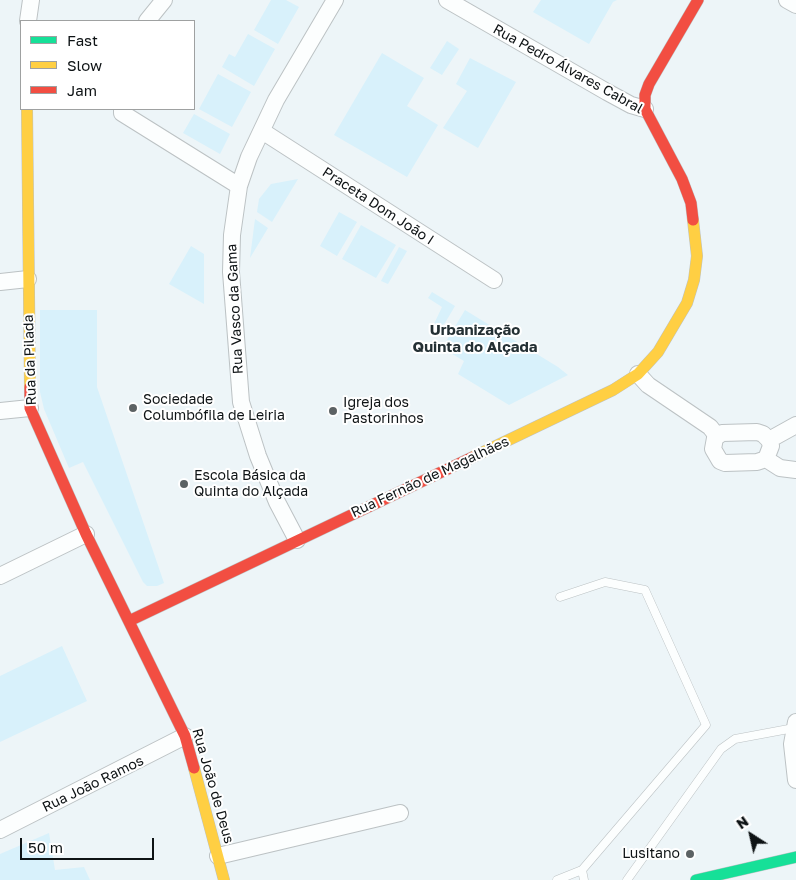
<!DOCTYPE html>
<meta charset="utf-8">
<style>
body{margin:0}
#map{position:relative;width:796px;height:880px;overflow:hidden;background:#edf5f8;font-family:"Golos Text",sans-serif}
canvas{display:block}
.legend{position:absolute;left:20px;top:20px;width:175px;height:90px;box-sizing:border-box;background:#fff;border:1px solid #9fa1a1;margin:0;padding:6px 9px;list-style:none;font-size:15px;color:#0e1315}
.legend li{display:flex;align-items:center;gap:10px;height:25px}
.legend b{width:25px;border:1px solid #9fa1a1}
.north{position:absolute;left:726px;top:810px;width:50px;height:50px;-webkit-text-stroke:4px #fff;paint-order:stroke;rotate:325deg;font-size:14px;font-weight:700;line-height:20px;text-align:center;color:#0e1315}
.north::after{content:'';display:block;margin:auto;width:18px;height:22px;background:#0e1315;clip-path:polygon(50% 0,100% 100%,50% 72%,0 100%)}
.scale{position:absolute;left:20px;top:838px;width:134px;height:22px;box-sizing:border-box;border:2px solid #0e1315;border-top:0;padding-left:6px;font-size:15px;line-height:18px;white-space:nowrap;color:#0e1315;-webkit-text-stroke:4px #fff;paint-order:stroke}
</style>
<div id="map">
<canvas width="796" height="880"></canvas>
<ul class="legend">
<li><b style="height:6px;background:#16e098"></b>Fast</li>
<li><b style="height:6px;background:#ffcf43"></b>Slow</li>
<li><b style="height:6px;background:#f24e42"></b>Jam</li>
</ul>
<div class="north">N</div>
<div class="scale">50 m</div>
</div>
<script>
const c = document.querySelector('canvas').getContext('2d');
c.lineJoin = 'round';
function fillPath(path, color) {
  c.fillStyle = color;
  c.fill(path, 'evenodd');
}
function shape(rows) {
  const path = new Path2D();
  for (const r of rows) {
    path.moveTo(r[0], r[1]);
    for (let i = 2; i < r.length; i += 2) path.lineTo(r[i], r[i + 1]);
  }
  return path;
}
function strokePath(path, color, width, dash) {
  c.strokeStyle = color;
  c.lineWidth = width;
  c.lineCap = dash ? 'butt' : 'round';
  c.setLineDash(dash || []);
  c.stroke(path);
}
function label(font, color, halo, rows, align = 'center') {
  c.font = font + ' "Golos Text",sans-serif';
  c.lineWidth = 4;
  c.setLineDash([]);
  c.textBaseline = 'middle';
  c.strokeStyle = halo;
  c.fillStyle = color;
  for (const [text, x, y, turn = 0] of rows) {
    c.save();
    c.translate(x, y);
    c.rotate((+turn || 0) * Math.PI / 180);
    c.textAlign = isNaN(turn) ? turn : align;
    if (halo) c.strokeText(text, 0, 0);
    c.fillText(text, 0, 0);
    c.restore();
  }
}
const green = shape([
 [271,0,286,0,299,7,278,44,254,30],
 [541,0,617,0,613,2,589,44,533,12],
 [248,34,275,49,254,86,222,67,229,54,235,57],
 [447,41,459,49,442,75,430,68],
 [382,53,424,78,407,106,438,125,407,177,334,135],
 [470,58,516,82,478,148,443,128,467,91,456,84],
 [218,74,251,92,232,127,199,109],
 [194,114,230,134,220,154,183,133],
 [298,179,272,222,257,212,259,199,271,184],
 [339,212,357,222,337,256,320,246],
 [255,219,268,228,250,258],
 [361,225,396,245,376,278,342,259],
 [191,246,204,254,204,304,169,284],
 [399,247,407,251,388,284,381,281],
 [432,292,455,306,445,323,439,327,433,326,442,307,428,298],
 [40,310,97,310,97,387,164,583,157,586,147,586,143,582,83,462,69,468,44,409,40,392],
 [465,310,558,367,568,375,509,405,458,374,464,361,442,348],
 [62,646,87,701,0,742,0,676],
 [49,833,55,870,84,867,90,880,0,880,0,854]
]);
const lane = shape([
 [560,597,605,582,645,590,706,725,582,870],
 [557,880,582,870,584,880],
 [627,880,721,749,735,739,794,728]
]);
const street = shape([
 [447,0,607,92,631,105,645,109],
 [787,0,796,5],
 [28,21,31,0],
 [147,21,164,0],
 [122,109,122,113,239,186],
 [262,131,494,280],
 [0,282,28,279],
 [638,374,648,385,710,427,717,436],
 [0,411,30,408],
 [769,440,796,425],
 [766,459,771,446,769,440,763,434,757,432,722,433,715,438,713,449,720,461,725,463,757,462,766,459,780,468,796,470],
 [297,540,277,502,258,456,241,402,231,272,232,235,239,186,249,157,276,100,335,0],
 [0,576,86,534],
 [796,722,792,744,796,780],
 [0,830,185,736],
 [218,856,400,813]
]);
const fast = shape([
 [696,880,796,857]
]);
const slow = shape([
 [27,109,30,387],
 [473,457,613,390,638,374,658,352,687,303,694,280,697,256,693,220],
 [194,768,224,880]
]);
const jam = shape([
 [693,220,691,203,682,179,645,109,645,95,649,84,698,0],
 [30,387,30,408,86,534,185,736,194,768],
 [129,621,473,457]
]);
const markers = [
 [133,408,5,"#5c6264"],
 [333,411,5,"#5c6264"],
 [184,484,5,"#5c6264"],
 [690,854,5,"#5c6264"]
];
const streetNames = [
 ["Rua Pedro Álvares Cabral",568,69,29],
 ["Praceta Dom João I",378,206,33],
 ["Rua Vasco da Gama",235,309,-93],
 ["Rua da Pilada",30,360,-92],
 ["Rua Fernão de Magalhães",430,477,-25],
 ["Rua João Ramos",93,784,-26],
 ["Rua João de Deus",213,786,74]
];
const poiNames = [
 ["Sociedade",143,400],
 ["Columbófila de Leiria",143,416],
 ["Igreja dos",343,403],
 ["Pastorinhos",343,419],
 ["Escola Básica da",194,476],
 ["Quinta do Alçada",194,492],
 ["Lusitano",680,854,"right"]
];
const neighbourhoodNames = [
 ["Urbanização",475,330],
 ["Quinta do Alçada",475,347]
];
fillPath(green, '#d8f1fb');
strokePath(lane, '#bcc2c4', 9);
strokePath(street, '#bcc2c4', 18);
strokePath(fast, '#bcc2c4', 12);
strokePath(slow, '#bcc2c4', 12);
strokePath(jam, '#bcc2c4', 12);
strokePath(lane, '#fcfefe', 8);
strokePath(street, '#fcfefe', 16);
strokePath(fast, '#16e098', 11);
strokePath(slow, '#ffcf43', 11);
strokePath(jam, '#f24e42', 11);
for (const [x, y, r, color] of markers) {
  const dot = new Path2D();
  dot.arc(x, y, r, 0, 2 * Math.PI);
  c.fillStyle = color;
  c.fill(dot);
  strokePath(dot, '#fff', 2);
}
label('14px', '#0e1315', '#fff', streetNames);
label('14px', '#0e1315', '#fff', poiNames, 'left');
label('bold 15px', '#243034', '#fff', neighbourhoodNames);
</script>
